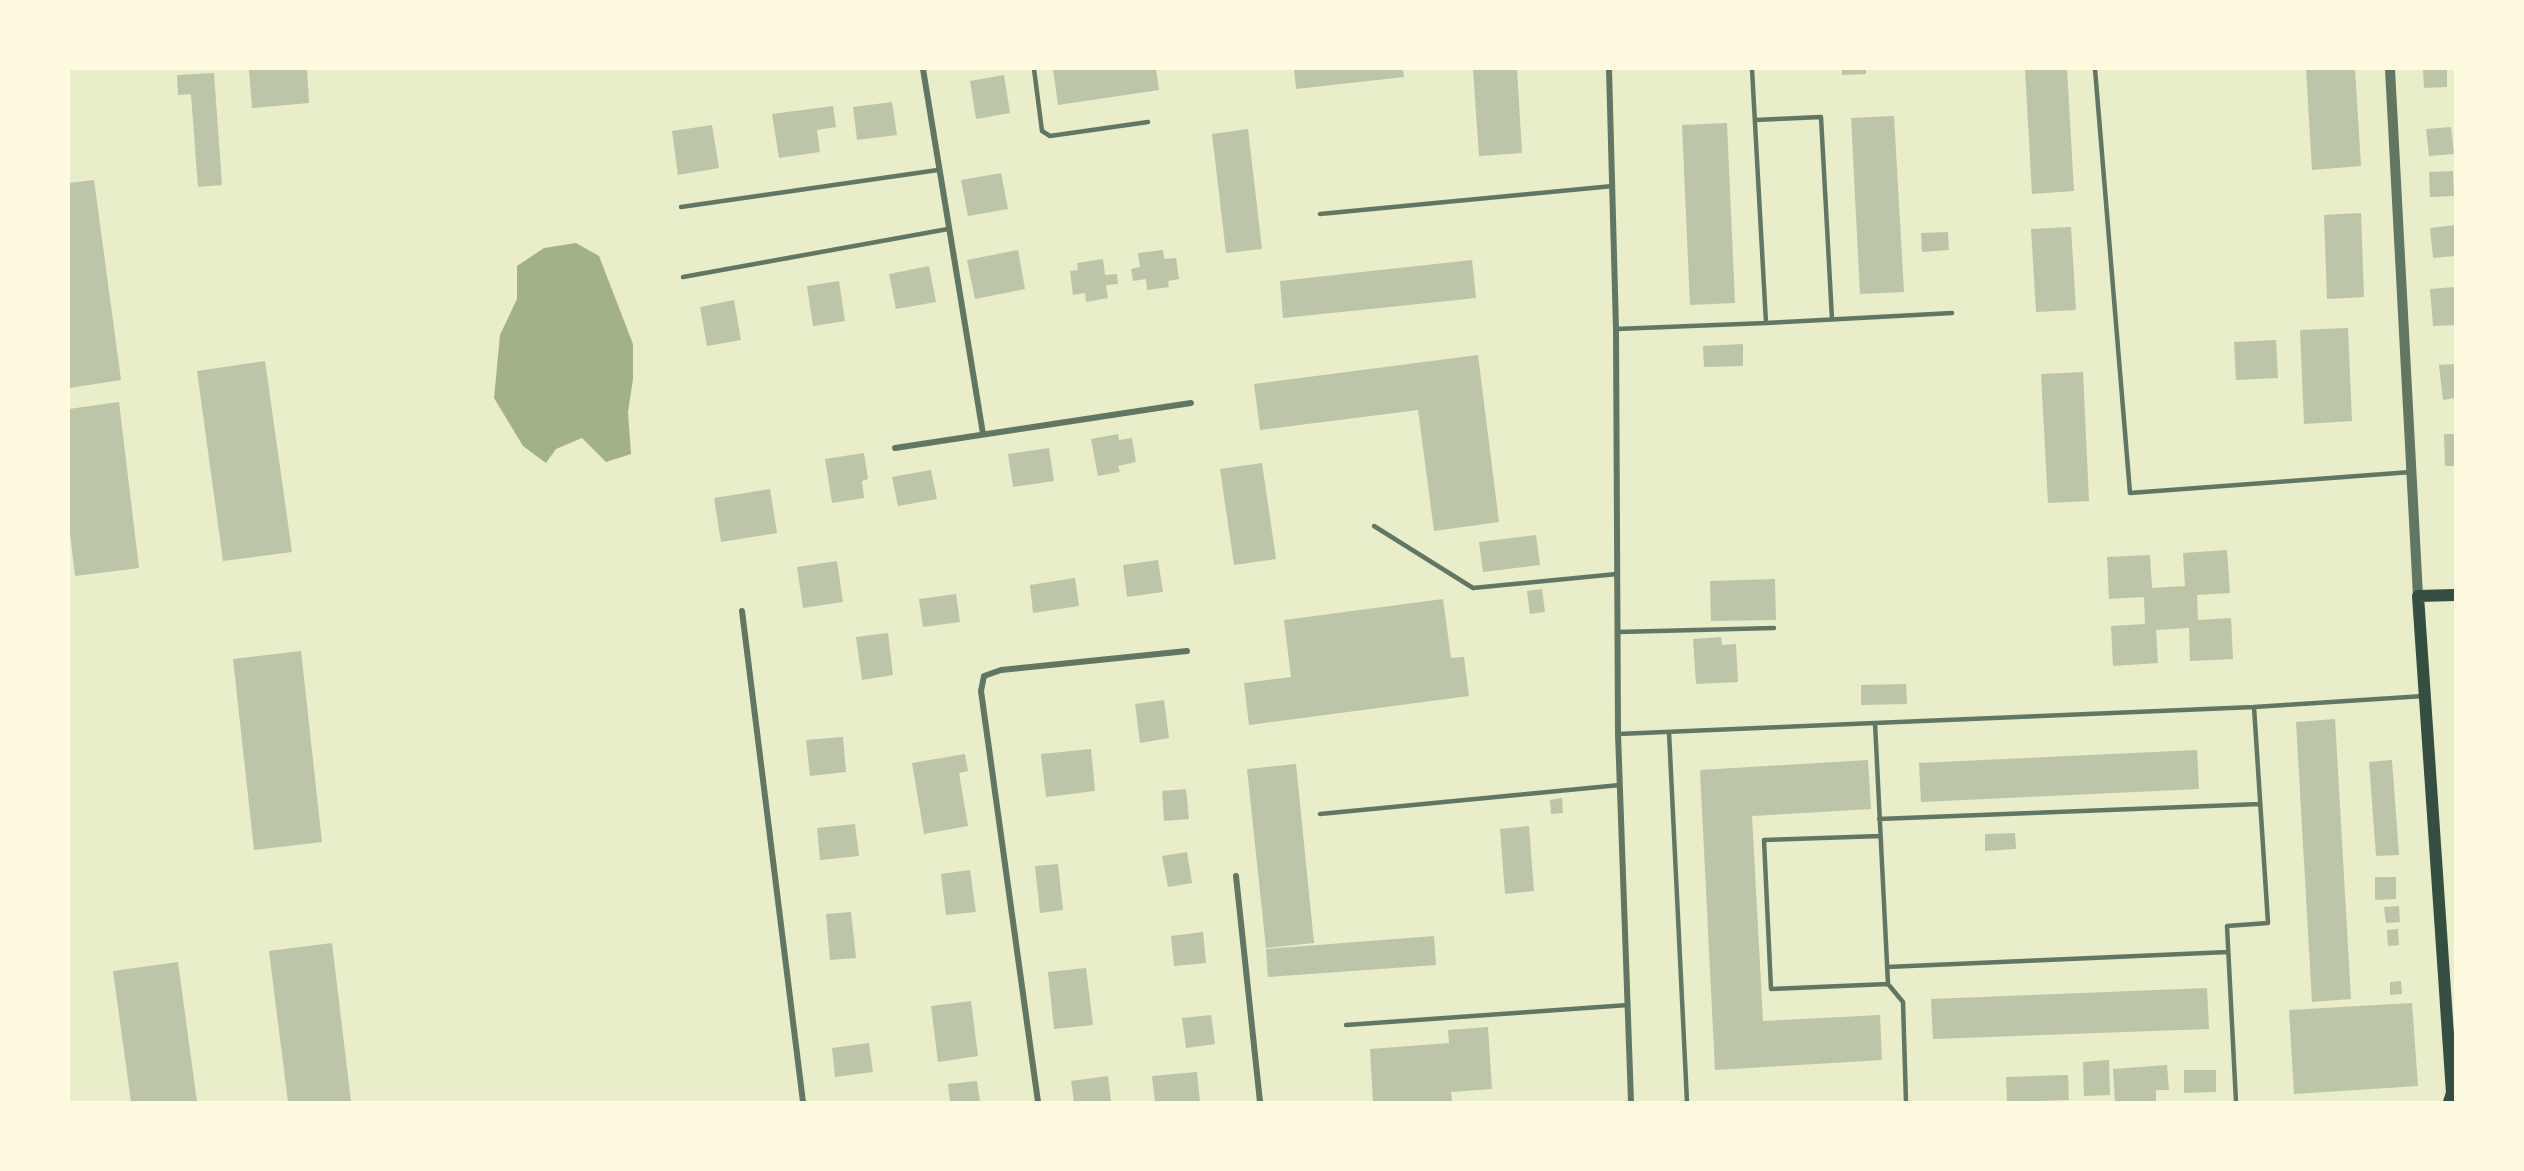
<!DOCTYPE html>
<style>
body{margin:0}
#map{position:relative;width:2524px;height:1171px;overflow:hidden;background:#e9edc9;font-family:Overpass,sans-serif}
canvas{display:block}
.frame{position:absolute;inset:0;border:70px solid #fefae0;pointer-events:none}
</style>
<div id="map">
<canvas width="2524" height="1171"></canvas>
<div class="frame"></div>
</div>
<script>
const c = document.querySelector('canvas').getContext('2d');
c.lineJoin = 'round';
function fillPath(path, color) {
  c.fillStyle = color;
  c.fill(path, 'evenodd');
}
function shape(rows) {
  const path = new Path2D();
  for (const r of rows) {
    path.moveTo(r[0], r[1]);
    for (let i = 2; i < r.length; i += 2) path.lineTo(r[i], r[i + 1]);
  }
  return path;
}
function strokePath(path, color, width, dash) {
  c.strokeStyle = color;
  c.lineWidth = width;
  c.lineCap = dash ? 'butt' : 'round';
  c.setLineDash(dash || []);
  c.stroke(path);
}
const water = shape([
 [576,243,599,256,633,344,633,379,628,412,631,454,606,462,582,438,556,449,546,463,523,446,494,398,500,335,517,299,517,266,544,248]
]);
const building = shape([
 [262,69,307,69,309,103,252,108,249,70],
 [1053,69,1156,69,1159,90,1058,105],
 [1294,69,1403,69,1404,77,1296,89],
 [1473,69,1517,69,1522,153,1479,156],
 [1842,69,1866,69,1866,74,1842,75],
 [2025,69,2067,69,2074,191,2032,194],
 [2306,69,2355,69,2361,166,2312,170],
 [2423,69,2447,69,2447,87,2424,88],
 [214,73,222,185,198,187,191,94,178,95,177,75],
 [1004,75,1010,113,976,119,970,81],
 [892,102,897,135,857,140,853,107],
 [833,106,836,127,817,130,820,152,779,158,772,114],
 [1894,116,1904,292,1860,294,1851,118],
 [1727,123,1735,303,1690,305,1682,125],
 [712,125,719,168,678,175,672,131],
 [2451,127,2454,154,2429,156,2426,129],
 [1248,129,1262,249,1226,253,1212,134],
 [2453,171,2454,196,2430,197,2429,172],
 [1001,173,1008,209,968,216,961,180],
 [94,180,121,380,69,388,69,183],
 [2361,213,2364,297,2327,299,2324,215],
 [2455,225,2455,256,2433,258,2430,228],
 [2071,227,2076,310,2036,312,2031,229],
 [1948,232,1949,250,1922,252,1921,233],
 [1018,250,1025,289,975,299,967,260],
 [1163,250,1164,259,1176,258,1179,279,1168,281,1169,287,1147,290,1146,279,1133,281,1131,269,1140,267,1138,253],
 [1103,259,1105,275,1117,274,1118,284,1106,285,1108,298,1086,302,1085,293,1073,295,1070,271,1078,270,1077,263],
 [1472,260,1476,298,1283,318,1280,281],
 [929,266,936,302,896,309,889,274],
 [839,281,845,321,813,326,807,286],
 [2455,287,2455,325,2433,326,2430,289],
 [734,300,741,340,707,346,700,307],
 [2348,328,2352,421,2304,424,2300,330],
 [2276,340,2278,378,2236,380,2234,342],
 [1743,344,1743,366,1704,367,1703,346],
 [1478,355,1499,522,1434,531,1418,410,1260,430,1254,384],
 [265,361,292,552,223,561,197,371],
 [2455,364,2455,398,2443,400,2439,365],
 [2083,372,2089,501,2048,503,2041,374],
 [119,402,139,568,75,576,69,524,69,409],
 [1118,434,1119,440,1132,438,1136,462,1118,466,1120,472,1098,476,1091,439],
 [2444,434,2455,434,2455,466,2445,466],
 [1049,448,1054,481,1013,487,1008,454],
 [864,453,868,479,862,481,864,498,832,503,825,459],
 [1262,463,1276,559,1234,565,1220,469],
 [931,470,937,499,898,506,892,477],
 [770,489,777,533,721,542,714,498],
 [1536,535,1540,565,1483,572,1479,542],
 [2227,550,2230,593,2197,595,2198,620,2231,618,2233,659,2190,661,2189,628,2156,630,2158,663,2113,666,2111,626,2145,624,2144,597,2109,599,2107,557,2150,555,2152,588,2185,586,2183,553],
 [1158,560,1163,592,1127,597,1123,565],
 [837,561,843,602,803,608,797,567],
 [1075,578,1079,606,1033,613,1030,585],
 [1775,579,1776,620,1711,621,1710,581],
 [1542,589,1545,612,1530,614,1527,591],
 [956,594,960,622,923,627,919,599],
 [1443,599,1451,658,1464,657,1469,696,1249,725,1244,683,1291,677,1284,620],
 [888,633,893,675,862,680,856,637],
 [1721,637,1722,645,1736,644,1738,682,1696,684,1693,639],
 [301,651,322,842,254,850,233,659],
 [1906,684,1907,704,1861,705,1861,685],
 [1164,700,1169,738,1140,743,1135,704],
 [2335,719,2351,999,2312,1002,2296,722],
 [843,737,846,772,810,776,806,740],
 [1091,749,1095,791,1046,797,1041,754],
 [2197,750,2199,789,1921,802,1919,763],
 [965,754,968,771,959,773,968,826,924,834,912,763],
 [1868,760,1871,809,1752,816,1763,1021,1880,1015,1882,1060,1715,1070,1700,770],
 [2392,760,2399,855,2376,856,2369,762],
 [1296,764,1314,943,1266,948,1247,769],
 [1186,789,1189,819,1164,821,1162,791],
 [1562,798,1563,813,1551,814,1550,800],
 [855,824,859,856,820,860,817,828],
 [1529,826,1534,891,1505,894,1500,829],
 [2015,833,2016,849,1985,851,1985,834],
 [1187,852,1192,883,1168,887,1162,856],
 [1058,864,1063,910,1040,913,1035,866],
 [970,870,976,912,946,915,941,874],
 [2375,877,2396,877,2396,899,2375,900],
 [2399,906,2400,922,2386,923,2384,907],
 [851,912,856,958,830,960,826,914],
 [2398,929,2399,945,2388,946,2387,930],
 [1203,932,1206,963,1174,966,1171,936],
 [1434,936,1436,965,1268,977,1266,949],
 [332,943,351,1102,288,1102,269,951],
 [178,962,197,1102,131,1102,113,971],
 [1086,968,1093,1025,1054,1029,1048,972],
 [2401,981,2402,994,2390,995,2390,982],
 [2207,988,2209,1029,1933,1039,1931,999],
 [971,1001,978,1056,938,1062,931,1006],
 [2412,1003,2418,1086,2294,1094,2289,1010],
 [1211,1015,1215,1044,1186,1048,1182,1018],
 [1488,1027,1492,1089,1451,1092,1452,1102,1373,1102,1370,1049,1449,1043,1448,1030],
 [869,1043,873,1072,835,1077,832,1048],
 [2109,1060,2110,1095,2084,1096,2083,1062],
 [2167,1065,2169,1090,2156,1090,2156,1102,2115,1102,2113,1069],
 [2184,1070,2216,1070,2216,1092,2184,1093],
 [1197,1072,1200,1102,1155,1102,1152,1076],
 [2068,1075,2069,1100,2007,1102,2006,1077],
 [1108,1076,1111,1102,1074,1102,1071,1081],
 [977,1081,980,1102,950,1102,948,1084]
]);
const service = shape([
 [1034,69,1042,131,1050,136,1148,122],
 [2095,69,2130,493,2411,472],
 [1755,120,1821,117,1832,319],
 [681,207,938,170],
 [1320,214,1613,186],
 [683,277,948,229],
 [1766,323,1952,313],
 [1616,329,1766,323,1752,69],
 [1374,526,1473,588,1617,574],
 [1618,632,1774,628],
 [1875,723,2254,707,2424,696],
 [1669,732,1687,1102],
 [1618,734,1875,723,1888,984,1903,1002,1906,1102],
 [1320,814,1620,785],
 [1879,819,2260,804],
 [1880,836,1764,840,1771,989,1888,984],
 [1887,967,2228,952],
 [1346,1025,1628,1005],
 [2236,1102,2227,926,2268,923,2254,707]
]);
const minor = shape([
 [923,69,983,434],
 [1609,69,1616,329,1618,734,1631,1102],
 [895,448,1191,403],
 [742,611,803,1102],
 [1236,876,1260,1102],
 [1038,1102,981,691,984,676,1001,670,1187,651]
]);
const tertiary = shape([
 [2390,69,2418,596]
]);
const secondary = shape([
 [2449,1102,2452,1093,2418,596,2455,595]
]);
fillPath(water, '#a3b18a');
fillPath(building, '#bcc5a7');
strokePath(service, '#617663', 4.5);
strokePath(minor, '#617663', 6);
strokePath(tertiary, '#617663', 10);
strokePath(secondary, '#344e41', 12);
</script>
